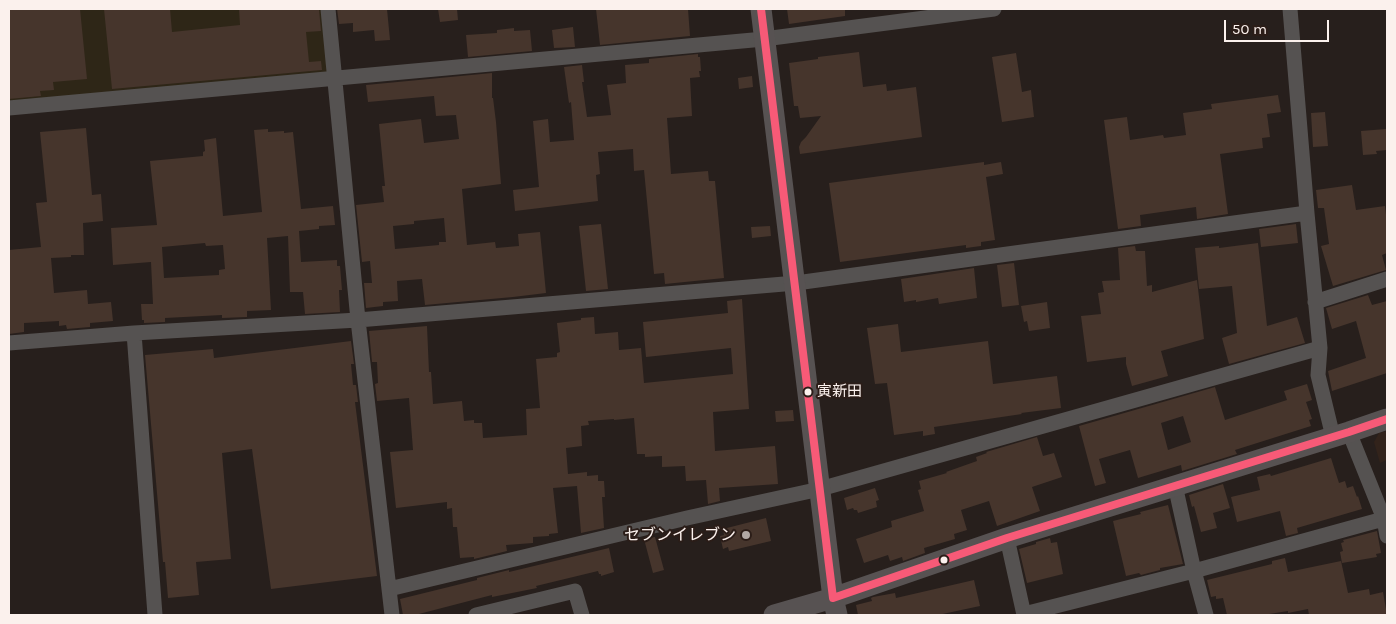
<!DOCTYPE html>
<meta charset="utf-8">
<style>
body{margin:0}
#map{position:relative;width:1396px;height:624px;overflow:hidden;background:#271f1c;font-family:Karla,sans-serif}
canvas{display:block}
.frame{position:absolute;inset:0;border:10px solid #fbf1ed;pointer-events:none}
.scale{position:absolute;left:1224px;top:20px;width:105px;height:22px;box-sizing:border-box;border:2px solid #fbf1ed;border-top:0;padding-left:6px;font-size:15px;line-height:18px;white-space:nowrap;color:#fbf1ed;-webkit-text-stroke:4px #2b1d18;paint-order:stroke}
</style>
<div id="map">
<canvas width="1396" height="624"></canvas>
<div class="frame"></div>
<div class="scale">50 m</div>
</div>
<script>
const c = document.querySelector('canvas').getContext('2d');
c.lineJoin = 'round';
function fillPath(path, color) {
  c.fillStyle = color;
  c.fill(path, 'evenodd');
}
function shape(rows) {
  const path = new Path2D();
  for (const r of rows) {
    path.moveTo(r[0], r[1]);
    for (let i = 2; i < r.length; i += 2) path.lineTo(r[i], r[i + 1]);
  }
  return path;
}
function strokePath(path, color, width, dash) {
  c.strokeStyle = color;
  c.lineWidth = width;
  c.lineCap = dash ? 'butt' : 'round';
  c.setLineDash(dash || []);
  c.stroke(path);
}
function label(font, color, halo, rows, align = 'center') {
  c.font = font + ' Karla,"Noto Sans JP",sans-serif';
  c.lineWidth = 4;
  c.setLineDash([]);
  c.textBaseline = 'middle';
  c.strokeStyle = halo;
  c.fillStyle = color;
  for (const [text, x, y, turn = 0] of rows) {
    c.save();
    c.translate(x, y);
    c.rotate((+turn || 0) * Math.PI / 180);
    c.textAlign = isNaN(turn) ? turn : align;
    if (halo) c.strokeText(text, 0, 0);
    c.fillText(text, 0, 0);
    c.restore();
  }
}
const commercial = shape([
 [1387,431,1387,460,1380,463,1374,442,1379,433]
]);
const industrial = shape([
 [9,9,321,9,330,73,9,106]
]);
const building = shape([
 [9,9,80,9,87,79,53,82,54,90,40,91,41,96,9,99],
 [104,9,119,9,119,10,170,9,172,32,240,25,239,9,319,9,321,31,306,32,309,62,321,61,322,70,112,89],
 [337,9,387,9,390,40,375,41,374,30,353,32,353,23,339,24],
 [438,9,457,9,458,20,440,22],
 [596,9,631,9,631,10,648,9,688,9,690,36,600,45],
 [787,9,845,9,845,16,789,24],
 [573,27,575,47,554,48,552,30],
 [514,28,514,31,530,30,532,51,468,57,466,35,497,33,497,30],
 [859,52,863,87,886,84,887,91,916,87,922,137,800,154,799,147,801,142,806,137,821,116,800,118,798,106,794,106,789,63,818,59,818,57],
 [1016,53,1022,92,1031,90,1034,117,1002,122,992,57],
 [698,54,698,57,700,57,701,71,699,71,700,77,690,78,692,116,667,118,671,174,708,171,709,181,715,181,724,278,665,284,664,273,654,274,644,170,634,171,633,149,598,152,600,174,596,175,598,201,515,211,513,190,539,187,533,121,548,119,550,142,574,140,571,102,569,103,564,67,582,65,584,82,582,82,587,117,611,115,607,85,626,83,625,65,649,63,649,59],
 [492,73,492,98,493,98,496,122,501,184,462,189,467,245,495,242,496,248,519,246,518,234,540,232,546,293,513,297,425,305,422,279,397,281,398,301,383,302,383,306,366,308,364,283,372,283,370,261,362,262,356,205,384,202,382,186,385,186,379,124,421,119,424,143,459,139,456,115,436,116,434,96,368,102,366,85],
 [444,218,446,242,439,242,439,245,395,249,393,226,414,224,414,221],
 [752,76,753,87,739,89,738,78],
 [1278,95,1281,112,1267,114,1270,137,1262,138,1263,148,1220,154,1228,214,1197,219,1196,207,1140,215,1141,226,1118,229,1104,120,1127,117,1130,140,1163,135,1164,138,1186,135,1183,113,1212,109,1211,104],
 [1325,112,1328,146,1313,147,1311,113],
 [86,128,92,195,101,194,103,221,83,223,84,255,71,255,71,257,51,258,54,293,87,290,88,304,111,302,113,321,90,323,90,327,67,329,66,325,59,326,59,321,24,323,24,332,9,334,9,250,41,247,36,203,47,202,40,132],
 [268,129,268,132,284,131,284,133,293,132,301,209,333,206,335,225,319,226,319,229,299,231,301,262,337,260,337,266,340,266,342,290,339,290,340,312,305,314,303,292,290,292,288,236,267,238,271,310,247,311,247,317,222,318,222,315,165,318,165,322,144,323,144,320,142,320,141,304,153,304,151,262,113,265,111,228,157,225,150,161,203,156,203,152,205,151,204,140,216,138,223,216,262,212,254,130],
 [205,243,206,246,223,245,225,269,219,270,219,275,164,278,162,247],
 [1386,129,1387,150,1376,151,1377,154,1363,155,1361,131],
 [984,162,984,165,1001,162,1003,174,986,177,995,240,981,242,981,246,966,248,966,245,840,262,829,183],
 [1352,185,1356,210,1385,206,1387,223,1387,253,1382,255,1386,270,1333,286,1321,246,1329,244,1324,208,1318,208,1316,190],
 [601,224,608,289,586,291,579,226],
 [1296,224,1298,243,1261,247,1259,229],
 [770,226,771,236,752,238,751,227],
 [1258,243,1267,326,1297,317,1305,343,1229,364,1222,338,1237,333,1232,286,1199,289,1195,248,1219,246,1219,248],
 [1135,246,1136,251,1145,251,1147,286,1152,285,1152,292,1197,280,1204,339,1161,351,1168,376,1132,386,1126,364,1126,357,1087,362,1081,316,1101,314,1098,293,1104,292,1102,281,1120,280,1118,248],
 [1014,263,1019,305,1002,307,997,265],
 [974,268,977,298,939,304,938,298,916,302,916,300,904,302,901,279],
 [1368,295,1372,305,1387,301,1387,373,1332,391,1328,371,1366,358,1356,321,1332,329,1326,308],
 [742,299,749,409,713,412,715,451,775,446,778,484,719,488,720,501,708,504,706,480,686,481,685,466,662,467,662,456,645,457,645,454,637,454,634,418,614,420,614,419,588,421,589,425,581,426,582,446,566,448,568,474,587,472,587,476,598,475,598,481,604,481,605,497,602,497,604,528,581,533,577,486,553,488,558,533,549,534,549,536,533,537,533,543,506,545,507,551,474,559,474,557,460,558,457,527,453,527,452,508,447,509,447,502,396,508,390,452,413,450,409,398,377,401,375,384,378,383,377,362,372,362,369,331,427,326,429,372,431,372,433,404,462,401,464,421,474,420,474,423,482,423,483,438,527,435,526,409,540,408,536,359,557,357,557,353,560,352,557,323,581,320,581,318,594,317,595,334,618,332,619,350,641,348,644,383,733,374,731,348,646,357,643,322,728,313,727,301],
 [1047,302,1050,328,1029,331,1027,321,1024,322,1021,306],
 [898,324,901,352,988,341,993,384,1057,376,1061,408,1021,413,1022,414,934,427,935,434,923,436,923,431,894,435,887,383,875,384,867,328],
 [351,341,354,364,351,364,353,385,356,385,358,402,355,402,377,576,271,589,252,449,222,453,231,559,196,562,199,595,168,598,165,562,163,562,145,355,213,349,214,358],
 [1307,384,1312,400,1306,402,1312,419,1309,420,1311,426,1235,450,1237,454,1182,471,1181,465,1138,478,1130,450,1099,459,1106,483,1095,486,1079,426,1215,387,1225,420,1287,400,1284,391],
 [1183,416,1191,442,1168,450,1161,423],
 [793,410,794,421,776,422,775,411],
 [1037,437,1043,456,1054,453,1062,477,1032,487,1040,511,997,526,989,501,961,510,967,530,954,534,955,539,924,548,925,553,903,561,902,557,890,561,888,555,864,563,856,539,892,527,891,521,924,511,918,490,921,489,919,481,947,473,946,472,977,461,976,457,987,453,986,452],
 [1331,458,1339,483,1345,481,1347,488,1353,486,1357,497,1358,496,1362,509,1297,528,1298,533,1286,536,1280,511,1237,522,1231,497,1260,490,1257,477,1270,474,1271,476],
 [1223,484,1230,508,1213,513,1217,528,1201,532,1194,506,1192,507,1189,495],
 [875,488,879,500,876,501,877,507,858,513,857,510,854,510,853,508,847,510,844,498],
 [1168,505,1183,564,1160,568,1160,570,1141,575,1139,573,1126,576,1113,521,1141,514,1140,512],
 [766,518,771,541,729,551,728,547,723,549,720,536,724,535,723,529],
 [1377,531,1381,553,1376,554,1377,557,1342,563,1340,552,1343,551,1341,543,1344,542,1343,540],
 [655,537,664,570,653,573,644,539],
 [1050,538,1051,543,1057,542,1063,574,1027,583,1019,549,1036,544,1036,542],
 [609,548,614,572,601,576,601,574,599,574,598,571,536,586,537,588,492,597,492,595,415,615,403,615,400,599,477,580,477,578,509,570,509,572],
 [1285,558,1288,572,1341,561,1348,593,1369,589,1370,595,1383,592,1387,615,1309,615,1308,609,1288,613,1288,611,1263,615,1227,615,1223,598,1216,599,1216,596,1211,597,1207,580,1272,564,1272,561],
 [974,580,980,606,938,615,858,615,856,605,872,601,871,598,873,597,895,593,896,598]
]);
const street = shape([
 [328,9,358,320,392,615],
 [1290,9,1307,213,1320,348,1318,375,1333,437],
 [9,108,764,39,994,9],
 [1315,302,1387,279],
 [134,333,155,615],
 [9,343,134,333,358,320,796,283,1307,213],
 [1349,432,1384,519,1387,536],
 [1175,485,1194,571,1206,615],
 [1007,538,1024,615],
 [389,589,687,518,820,489,1320,348],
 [1024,614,1194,571,1387,518],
 [476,615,575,591,582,615]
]);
const secondary = shape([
 [761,9,833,598,837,615],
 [774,615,833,598,1007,538,1349,432,1387,419]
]);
const bus1 = shape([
 [761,9,833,598],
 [833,598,1007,538,1349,432,1387,419]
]);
const markers = [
 [808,392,4.5,"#fbf1ed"],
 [746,535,5,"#b1a8a4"],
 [944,560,4.5,"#fbf1ed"]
];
const busNames = [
 ["寅新田",817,392]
];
const poiNames = [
 ["セブンイレブン",736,535]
];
fillPath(commercial, '#32231b');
fillPath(industrial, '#2e2617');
fillPath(building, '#46352c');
strokePath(street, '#555251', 15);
strokePath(secondary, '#575252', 21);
strokePath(bus1, '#f75a77', 8);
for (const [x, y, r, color] of markers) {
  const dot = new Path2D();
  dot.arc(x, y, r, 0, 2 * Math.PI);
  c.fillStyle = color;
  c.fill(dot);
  strokePath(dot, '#2b1d18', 2);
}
label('15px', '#fbf1ed', '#2b1d18', busNames, 'left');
label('16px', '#fbf1ed', '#2b1d18', poiNames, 'right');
</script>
